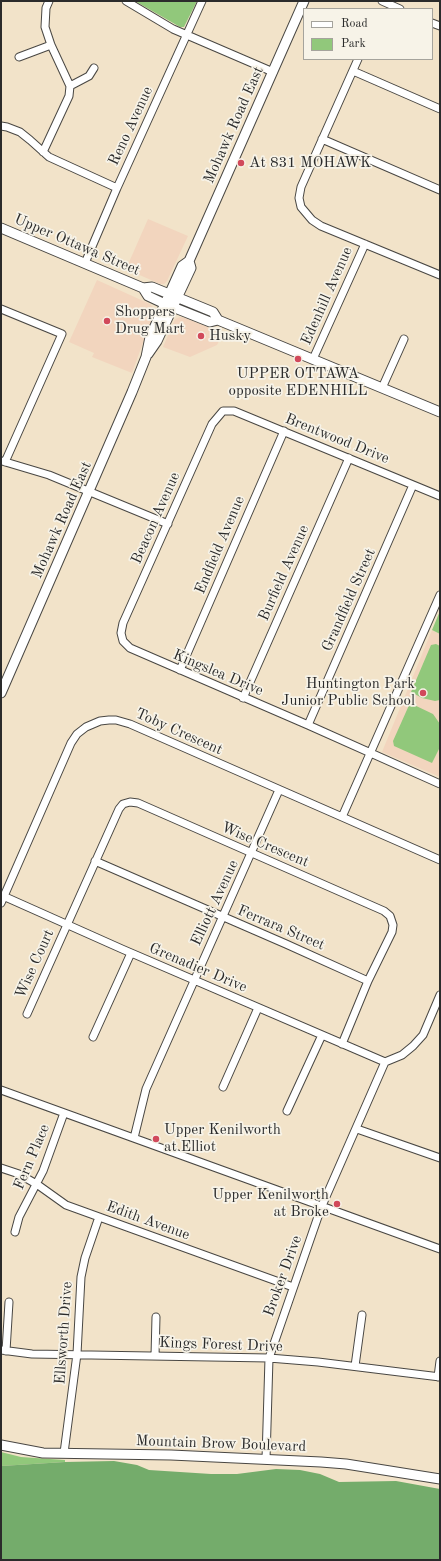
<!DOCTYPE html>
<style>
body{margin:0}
#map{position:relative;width:441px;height:1561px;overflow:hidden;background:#f2e3c9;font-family:"Old Standard TT",serif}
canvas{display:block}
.frame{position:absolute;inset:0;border:2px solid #2b2b2b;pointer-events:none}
.legend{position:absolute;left:303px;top:8px;width:130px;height:52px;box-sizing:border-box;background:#f7f3e8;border:1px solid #a5a39c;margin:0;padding:5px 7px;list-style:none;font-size:12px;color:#2b2b2b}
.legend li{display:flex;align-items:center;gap:8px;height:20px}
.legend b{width:20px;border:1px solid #a5a39c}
</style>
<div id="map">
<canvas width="441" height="1561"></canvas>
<div class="frame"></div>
<ul class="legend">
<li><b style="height:5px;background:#fff"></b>Road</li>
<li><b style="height:11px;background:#91c87b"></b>Park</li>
</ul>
</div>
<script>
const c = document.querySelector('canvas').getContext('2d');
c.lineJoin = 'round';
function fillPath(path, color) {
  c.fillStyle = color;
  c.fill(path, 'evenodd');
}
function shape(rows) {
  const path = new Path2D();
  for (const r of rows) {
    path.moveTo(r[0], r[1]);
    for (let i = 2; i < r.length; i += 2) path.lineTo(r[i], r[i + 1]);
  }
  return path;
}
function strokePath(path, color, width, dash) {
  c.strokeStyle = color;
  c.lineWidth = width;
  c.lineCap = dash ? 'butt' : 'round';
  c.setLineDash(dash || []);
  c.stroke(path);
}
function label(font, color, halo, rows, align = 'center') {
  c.font = font + ' "Old Standard TT",serif';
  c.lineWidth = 3.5;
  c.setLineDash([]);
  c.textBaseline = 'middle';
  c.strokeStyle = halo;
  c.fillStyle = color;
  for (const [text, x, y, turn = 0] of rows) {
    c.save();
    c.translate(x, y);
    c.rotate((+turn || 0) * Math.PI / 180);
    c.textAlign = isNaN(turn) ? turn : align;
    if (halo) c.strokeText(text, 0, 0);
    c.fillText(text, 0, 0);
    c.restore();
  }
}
const built = shape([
 [148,219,188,236,167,281,164,284,160,284,126,269],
 [97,280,150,304,153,307,154,312,132,373,92,357,94,353,69,342],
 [180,317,185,318,223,333,217,345,190,357,163,347,175,319],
 [432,630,440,634,440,777,382,752]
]);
const green = shape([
 [135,1,197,1,184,27,180,27],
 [440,611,440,634,432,630],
 [436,644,440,646,440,700,435,701,422,698,411,692,431,645],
 [410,703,433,714,440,724,440,747,432,763,394,746,393,741],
 [1,1452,21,1457,65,1460,65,1462,1,1466]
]);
const forest = shape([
 [114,1461,137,1465,149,1470,211,1474,237,1474,276,1469,300,1470,320,1474,339,1482,396,1481,440,1489,440,1560,1,1560,1,1466,65,1462]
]);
const minor = shape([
 [126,1,173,29,273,72],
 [382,1,400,9],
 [432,23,440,26],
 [19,57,51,45],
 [358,59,301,187,299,198,301,207,312,220,321,226,440,275],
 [353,71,440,109],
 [70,86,89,76,94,68],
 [1,126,7,127,20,132,30,140,49,157,117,188],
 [322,139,440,190],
 [43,152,69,96,70,86,51,45,45,27,46,8,49,1],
 [85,263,117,188,202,1],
 [1,309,62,334,5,462],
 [313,359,365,244],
 [382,388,404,339],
 [2,461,49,475,168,524],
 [440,496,234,411,223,411,212,424,123,623,121,633,123,641,130,648,308,725,440,784],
 [180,670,284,431],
 [243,698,349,458],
 [308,725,413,485],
 [342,817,440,595],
 [95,861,286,944,368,981],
 [1,895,122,949,385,1062],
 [1,903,71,743,77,734,86,727,100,721,109,720,116,720,130,724,440,860],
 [27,1014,119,809,123,804,130,802,138,803,384,911,390,916,393,925,392,932,368,981,342,1044],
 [93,1037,131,953],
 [223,1087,258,1008],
 [1,1090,440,1249],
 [287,1111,322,1035],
 [357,1129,440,1158],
 [134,1138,146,1089,279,790],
 [1,1168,19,1174,38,1185,66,1205,293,1287],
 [15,1232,19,1217,43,1171,64,1113],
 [1,1350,32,1354,269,1358,318,1362,440,1377],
 [6,1351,9,1302],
 [155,1356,156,1317],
 [355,1366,362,1315],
 [438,1377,440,1361],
 [64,1453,77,1354,81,1277,85,1258,99,1217],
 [266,1459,269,1358,321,1208,385,1062,402,1055,413,1046,423,1035,440,995]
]);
const major = shape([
 [1,228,143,288,152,287,213,312,218,320],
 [143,288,148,296,165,304,210,322,218,320,247,332,440,412],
 [148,354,157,341,191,268,189,261],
 [1,693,132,392,146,357,150,337,182,266,189,261,304,1],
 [1,1445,43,1453,171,1455,321,1462,346,1464,440,1479]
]);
const markers = [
 [241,163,4,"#d1495b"],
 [107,321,4,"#d1495b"],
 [201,336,4,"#d1495b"],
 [298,359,4,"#d1495b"],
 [423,693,4,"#d1495b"],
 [156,1139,4,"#d1495b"],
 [337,1204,4,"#d1495b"]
];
const streetNames = [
 ["Mohawk Road East",234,125,-66],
 ["Reno Avenue",131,126,-65],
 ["Upper Ottawa Street",77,245,23],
 ["Edenhill Avenue",327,296,-66],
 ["Brentwood Drive",337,439,22],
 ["Beacon Avenue",156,518,-66],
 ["Mohawk Road East",62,520,-66],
 ["Endfield Avenue",220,545,-67],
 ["Burfield Avenue",284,573,-66],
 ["Grandfield Street",349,600,-66],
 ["Kingslea Drive",218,673,23],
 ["Toby Crescent",179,732,24],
 ["Wise Crescent",265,845,23],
 ["Elliott Avenue",215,903,-65],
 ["Ferrara Street",281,928,23],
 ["Wise Court",35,964,-66],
 ["Grenadier Drive",198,968,23],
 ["Fern Place",32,1157,-67],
 ["Edith Avenue",148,1221,20],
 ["Broker Drive",283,1276,-70],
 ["Ellsworth Drive",64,1333,-86],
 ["Kings Forest Drive",221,1345,2],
 ["Mountain Brow Boulevard",221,1444,2]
];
const poiNames = [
 ["At 831 MOHAWK",249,163],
 ["Shoppers",115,312],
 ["Drug Mart",115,329],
 ["Husky",209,336],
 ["UPPER OTTAWA",298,374,"center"],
 ["opposite EDENHILL",298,391,"center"],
 ["Huntington Park",415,684,"right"],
 ["Junior Public School",415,701,"right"],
 ["Upper Kenilworth",164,1130],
 ["at Elliot",164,1147],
 ["Upper Kenilworth",329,1195,"right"],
 ["at Broke",329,1212,"right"]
];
fillPath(built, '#f2d5be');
fillPath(green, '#91c87b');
fillPath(forest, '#74ac6b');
strokePath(minor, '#494743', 9);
strokePath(major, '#494743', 11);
strokePath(minor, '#fff', 7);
strokePath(major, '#fff', 9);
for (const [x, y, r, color] of markers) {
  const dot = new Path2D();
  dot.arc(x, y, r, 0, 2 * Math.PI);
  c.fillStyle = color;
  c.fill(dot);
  strokePath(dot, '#f7f3e8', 1.5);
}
label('15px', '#2b2b2b', '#f7f3e8', streetNames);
label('15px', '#2b2b2b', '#f7f3e8', poiNames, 'left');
</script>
